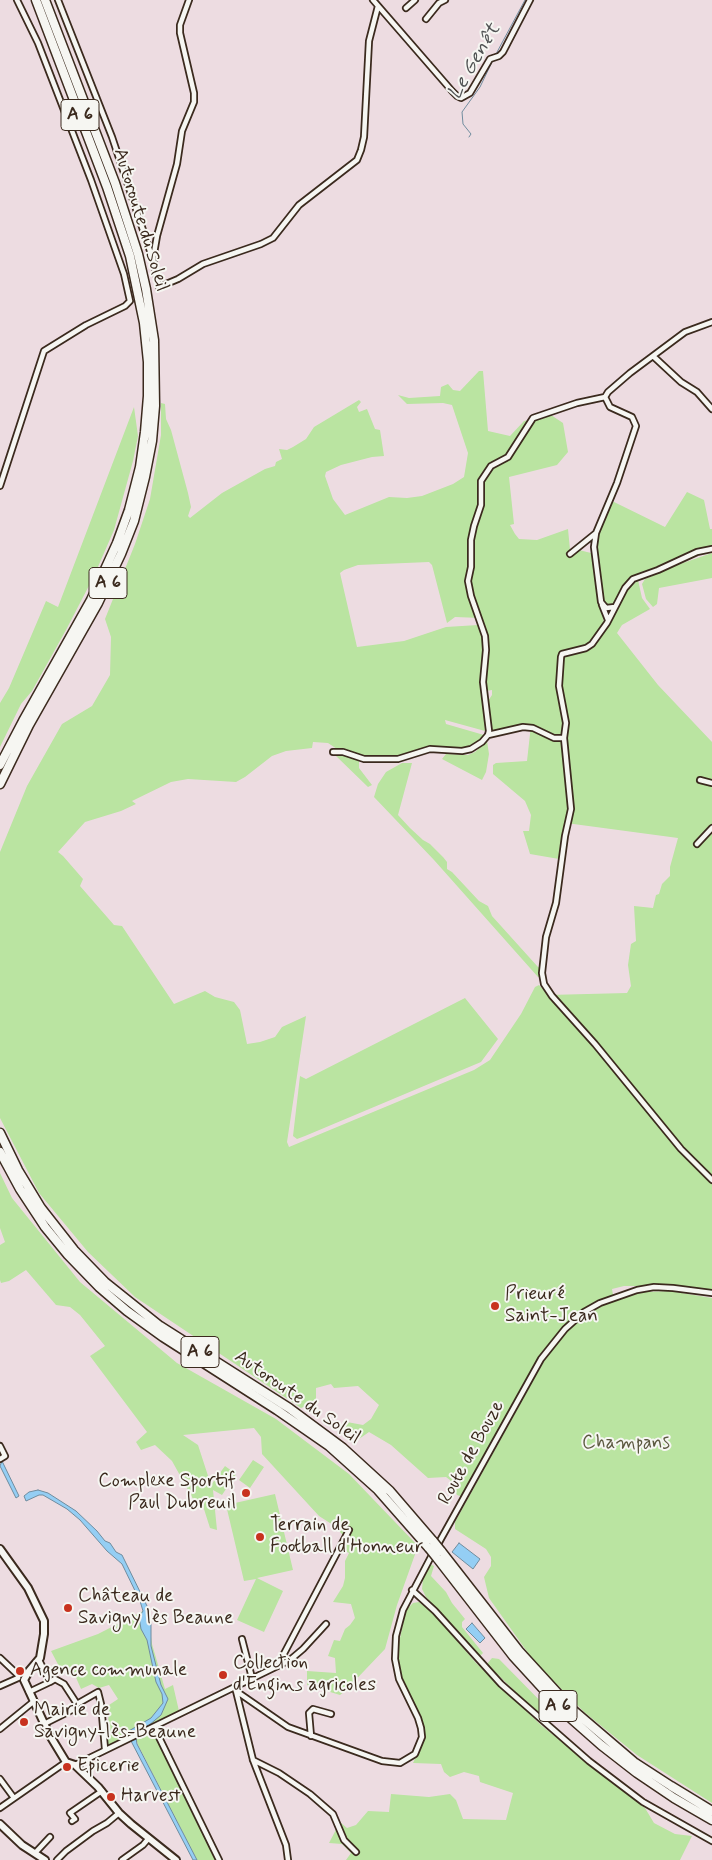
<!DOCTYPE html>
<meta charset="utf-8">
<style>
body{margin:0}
canvas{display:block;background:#eddce1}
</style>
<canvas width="712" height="1860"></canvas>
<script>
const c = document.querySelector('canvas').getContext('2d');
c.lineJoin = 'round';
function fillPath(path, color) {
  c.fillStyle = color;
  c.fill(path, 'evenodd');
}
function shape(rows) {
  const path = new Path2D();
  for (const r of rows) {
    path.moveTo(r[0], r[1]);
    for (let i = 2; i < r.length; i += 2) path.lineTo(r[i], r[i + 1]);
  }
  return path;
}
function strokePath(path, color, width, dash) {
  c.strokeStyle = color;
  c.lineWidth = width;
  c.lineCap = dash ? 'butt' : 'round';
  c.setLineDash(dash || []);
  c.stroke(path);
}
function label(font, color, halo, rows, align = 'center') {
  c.font = font + ' Mynerve,sans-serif';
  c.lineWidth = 4;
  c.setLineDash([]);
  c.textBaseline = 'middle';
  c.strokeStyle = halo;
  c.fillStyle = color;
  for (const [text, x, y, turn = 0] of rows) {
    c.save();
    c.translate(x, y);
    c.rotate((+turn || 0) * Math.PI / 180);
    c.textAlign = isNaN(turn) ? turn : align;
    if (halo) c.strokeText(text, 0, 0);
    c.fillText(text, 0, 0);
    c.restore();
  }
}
const green = shape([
 [479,371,483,371,488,431,510,436,524,421,551,415,563,423,568,452,557,465,509,477,514,524,510,525,515,534,519,539,537,540,568,529,570,550,574,552,579,550,591,553,595,581,604,622,611,620,628,589,638,580,642,598,650,609,622,625,617,633,658,685,712,742,712,1292,670,1286,624,1286,612,1289,613,1295,597,1301,572,1318,552,1340,538,1361,463,1497,457,1495,450,1480,446,1477,428,1478,391,1445,369,1432,359,1439,342,1428,347,1422,363,1425,371,1419,379,1405,358,1386,334,1388,331,1384,316,1388,316,1402,301,1408,135,1297,88,1252,39,1193,0,1118,0,852,27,786,62,724,92,706,110,675,111,637,105,619,135,544,150,499,161,435,161,403,165,404,166,419,171,430,188,493,191,507,188,516,190,518,222,493,265,469,275,466,276,462,282,459,279,449,287,450,293,447,306,439,314,427,359,400,361,402,357,407,359,412,367,409,375,429,380,430,384,456,372,457,341,465,326,472,325,476,333,499,345,515,389,497,407,498,422,496,453,484,464,477,468,453,452,405,443,403,407,404,398,395,409,398,440,396,441,387,448,384,453,390,460,391],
 [429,562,432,565,447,623,455,617,481,618,489,641,486,674,486,691,492,690,492,695,488,701,492,731,531,725,527,761,496,763,493,765,493,774,525,801,531,815,529,831,523,831,530,854,559,859,566,823,678,838,670,867,670,876,662,884,659,894,656,895,653,908,634,906,636,941,631,944,628,965,631,986,627,993,548,995,539,985,535,987,521,1014,490,1060,474,1070,289,1147,287,1142,306,1016,282,1027,275,1037,260,1042,247,1044,240,1010,234,1002,215,997,205,991,174,1004,122,926,114,925,80,886,83,879,63,856,58,852,85,822,121,811,136,804,132,801,171,782,188,779,236,782,245,777,272,756,286,751,312,748,313,742,328,743,337,749,363,757,401,756,429,747,465,748,475,744,484,735,446,724,445,720,485,731,480,675,484,641,478,625,446,627,404,641,357,647,340,573,344,570,358,565],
 [134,407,138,436,133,461,114,530,94,576,66,630,32,691,21,704,0,747,0,703,9,688,46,601,58,607],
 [687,492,704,500,710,529,712,529,712,547,686,553,654,569,641,572,633,577,614,605,609,607,605,604,596,556,599,534,612,501,665,527],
 [712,553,712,578,659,588,657,604,653,607,646,599,642,584,645,579,680,564],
 [487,741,489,754,486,772,482,780,442,759,446,754,468,755,475,752],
 [338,754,359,760,359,768,372,785,368,787,336,756],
 [402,763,412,763,398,815,410,828,423,840,430,844,443,857,447,862,447,869,452,872,479,901,488,906,492,916,538,967,541,968,540,977,538,977,434,860,374,797,378,784,386,772],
 [465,998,498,1039,481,1062,305,1136,297,1139,293,1136,300,1076,306,1079],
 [0,1173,12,1198,80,1282,177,1363,276,1419,349,1474,418,1546,397,1605,385,1649,345,1691,340,1695,307,1685,307,1671,336,1673,335,1658,328,1656,334,1640,340,1641,345,1629,350,1625,355,1618,351,1604,333,1602,343,1586,345,1578,345,1561,349,1553,341,1549,346,1538,333,1525,319,1516,262,1454,261,1437,254,1428,183,1435,198,1445,211,1485,225,1466,236,1474,222,1495,213,1490,217,1530,210,1528,203,1506,197,1506,172,1461,155,1445,141,1450,136,1442,147,1432,90,1356,105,1346,80,1315,70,1307,56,1305,26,1270,9,1281,1,1283,0,1280,0,1245,5,1242,0,1228],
 [670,1291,712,1298,712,1803,637,1755,584,1712,533,1660,489,1598,484,1577,491,1566,491,1557,486,1549,455,1529,455,1522,549,1352,560,1338,581,1318,601,1305,621,1298,645,1292],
 [253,1460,264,1467,250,1488,239,1480],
 [275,1494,293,1570,257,1578,283,1591,264,1632,237,1620,256,1579,244,1581,226,1505],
 [430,1564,434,1566,431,1576,446,1592,452,1603,465,1619,462,1622,462,1627,483,1653,479,1657,426,1597,422,1589,423,1579],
 [419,1602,435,1615,476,1663,542,1726,645,1808,654,1823,675,1834,692,1836,680,1860,346,1860,351,1853,342,1844,329,1843,340,1822,347,1828,356,1825,368,1811,389,1812,391,1794,429,1797,450,1794,456,1800,463,1819,506,1820,513,1793,480,1782,479,1776,464,1772,450,1777,444,1772,441,1764,413,1763,424,1740,424,1727,403,1685,399,1669,397,1652,406,1610,413,1603],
 [147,1609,152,1644,165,1689,173,1685,179,1711,107,1748,109,1705,118,1699,109,1685,99,1688,92,1684,81,1689,74,1673,62,1672,51,1651,98,1634],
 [492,1658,499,1659,555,1716,554,1720,550,1722,542,1718,487,1664],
 [153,1730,216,1856,214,1857,216,1860,197,1860,138,1745,136,1738]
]);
const water = shape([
 [2,1461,19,1496,16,1498,0,1466,2,1461],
 [38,1490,48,1493,76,1511,97,1531,105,1541,110,1543,116,1552,122,1555,148,1608,151,1624,151,1646,161,1685,168,1699,161,1715,148,1726,129,1736,127,1732,151,1718,163,1703,162,1694,156,1682,147,1640,141,1629,139,1617,143,1611,140,1601,122,1564,107,1551,80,1520,67,1509,43,1495,39,1495,26,1501,24,1496,29,1492,38,1490],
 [459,1543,480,1559,473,1569,452,1552,459,1543],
 [472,1623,485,1638,480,1643,466,1629,472,1623],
 [136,1738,137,1744,197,1860,193,1860,131,1741,136,1738]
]);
const stream = shape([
 [496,54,525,0],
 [469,137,471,134,463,124,462,112,480,87,493,60]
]);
const street = shape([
 [58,0,112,137,152,257],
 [189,0,180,25,180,33,194,93,194,102,182,131,177,164,157,236,153,259,159,287,178,279,203,264,261,244,273,238,299,205,357,160,361,150,364,137,369,41,378,6],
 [373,0,452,91,457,96,461,98,470,93,490,59,499,56,503,52,530,0],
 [406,8,415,0],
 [426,19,439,3,445,0],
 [653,356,681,382,697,392,712,409],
 [0,486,44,351,86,325,125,306,130,301,124,274,91,180,38,43,17,0],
 [712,549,697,552,658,570,633,579,625,588,607,623,592,644,586,648,562,654,561,657,559,686,566,723,564,738,571,809,565,836,556,903,546,937,542,973,544,984,552,996,595,1044,681,1149,712,1180],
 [570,554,596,533],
 [602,605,608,620],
 [615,607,606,608,601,602,594,547,596,533,617,483,636,426,632,417,610,407,605,397,608,392,630,373,685,332,712,322],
 [488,735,523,727,533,728,554,738,564,738],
 [333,752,343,752,364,759,398,759,430,749,462,751,471,749,482,742,488,735,489,731,483,682,486,650,485,636,471,596,468,581,471,567,471,540,474,526,481,505,481,481,491,466,508,457,533,418,577,403,605,397],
 [700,780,712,783],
 [697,844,712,828],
 [0,1446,5,1456,0,1459],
 [437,1546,541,1359,565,1329,584,1312,600,1303,637,1290,654,1287,673,1288,712,1293],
 [412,1590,435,1611,501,1684,589,1761,643,1802,712,1841],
 [242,1639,252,1678],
 [0,1658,18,1675,18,1678],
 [278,1665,349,1530],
 [50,1682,55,1679,64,1684,77,1704,98,1692,101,1704,105,1749],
 [0,1686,18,1678],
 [236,1691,288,1727,382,1761,400,1763,415,1754,422,1737,421,1728,418,1718,399,1679,395,1659,396,1636,403,1610,433,1553],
 [236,1691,253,1760,286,1845,288,1860],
 [29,1692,50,1682,39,1660],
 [44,1724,76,1708,77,1704],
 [154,1727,219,1860],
 [0,1729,33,1702],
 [311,1736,309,1713,313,1709,331,1714],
 [253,1760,279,1773,310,1794,333,1814,344,1840,356,1852],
 [75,1765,290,1660,303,1649,326,1624],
 [0,1779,14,1798],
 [0,1808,66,1762],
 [72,1821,75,1819,70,1813,102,1791],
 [35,1853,50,1837],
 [57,1860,66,1851,93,1831,107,1823,119,1813],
 [122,1860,143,1845,149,1838]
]);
const secondary = shape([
 [0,1549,28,1588,44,1621,44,1634,40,1658,29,1671,24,1680,49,1734,66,1762,75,1765,98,1787,119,1813,131,1824,176,1860],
 [0,1824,22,1845,45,1860]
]);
const highway = shape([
 [0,765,23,721,91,600,117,543,129,510,140,467,145,432,148,396,148,362,144,323,130,256,107,187,36,0],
 [0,784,29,725,98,603,121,554,134,521,145,477,152,441,155,406,154,340,146,289,138,254,115,183,45,0],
 [0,1133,18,1170,41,1208,74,1250,105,1282,160,1326,289,1408,343,1448,390,1491,433,1541],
 [0,1152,20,1189,45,1227,68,1255,99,1287,127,1311,163,1337,277,1410,329,1446,378,1490,429,1548],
 [441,1551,519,1651,573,1710,634,1762,671,1786,712,1811],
 [437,1558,513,1656,567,1715,601,1745,637,1773,674,1798,712,1820]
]);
const highwayBridge = shape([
 [433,1541,441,1551],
 [429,1548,437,1558]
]);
const markers = [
 [495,1306,5,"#c8321e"],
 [246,1493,5,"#c8321e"],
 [260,1537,5,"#c8321e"],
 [68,1608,5,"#c8321e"],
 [20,1671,5,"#c8321e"],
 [223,1675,5,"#c8321e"],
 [24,1722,5,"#c8321e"],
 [67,1767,5,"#c8321e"],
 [111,1797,5,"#c8321e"]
];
const shields = [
 [80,115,38],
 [108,583,38],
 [200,1352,38],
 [558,1706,38]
];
const shieldNames = [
 ["A 6",80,115],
 ["A 6",108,583],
 ["A 6",200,1352],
 ["A 6",558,1706]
];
const streetNames = [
 ["Autoroute du Soleil",140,220,73],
 ["Autoroute du Soleil",297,1398,35],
 ["Route de Bouze",472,1453,-61]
];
const poiNames = [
 ["Prieuré",505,1295],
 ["Saint-Jean",505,1317],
 ["Complexe Sportif",236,1482,"right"],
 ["Paul Dubreuil",236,1504,"right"],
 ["Terrain de",270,1526],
 ["Football d'Honneur",270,1548],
 ["Château de",78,1597],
 ["Savigny lès Beaune",78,1619],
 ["Collection",233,1664],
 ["d'Engins agricoles",233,1686],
 ["Agence communale",30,1671],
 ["Mairie de",34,1711],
 ["Savigny-lès-Beaune",34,1733],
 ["Epicerie",77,1767],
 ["Harvest",121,1797]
];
const parkNames = [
 ["Champans",626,1444]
];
const waterNames = [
 ["Le Genêt",475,62,-60]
];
fillPath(green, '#bae4a1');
fillPath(water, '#94cef4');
strokePath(water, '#708c9e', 1);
strokePath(stream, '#708c9e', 1);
strokePath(street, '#3b2a1e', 8);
strokePath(secondary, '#3b2a1e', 10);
strokePath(highway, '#3b2a1e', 11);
strokePath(street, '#f6f6f2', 4.5);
strokePath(secondary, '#f6f6f2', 6);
strokePath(highway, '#f6f6f2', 8);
strokePath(highwayBridge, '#3b2a1e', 11, []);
strokePath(highwayBridge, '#f6f6f2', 8);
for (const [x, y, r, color] of markers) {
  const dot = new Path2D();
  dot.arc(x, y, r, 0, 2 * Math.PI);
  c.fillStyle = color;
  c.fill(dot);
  strokePath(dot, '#f6f6f2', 2);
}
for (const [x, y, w] of shields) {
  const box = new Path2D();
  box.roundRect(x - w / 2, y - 15.5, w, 31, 4);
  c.fillStyle = '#f6f6f2';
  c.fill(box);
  strokePath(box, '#3b2a1e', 1);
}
label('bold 18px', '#3b2a1e', null, shieldNames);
label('19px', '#3b2a1e', '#f6f6f2', streetNames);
label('19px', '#3b2a1e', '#f6f6f2', poiNames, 'left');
label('19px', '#5b583f', '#f6f6f2', parkNames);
label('italic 20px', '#515354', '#f6f6f2', waterNames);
</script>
